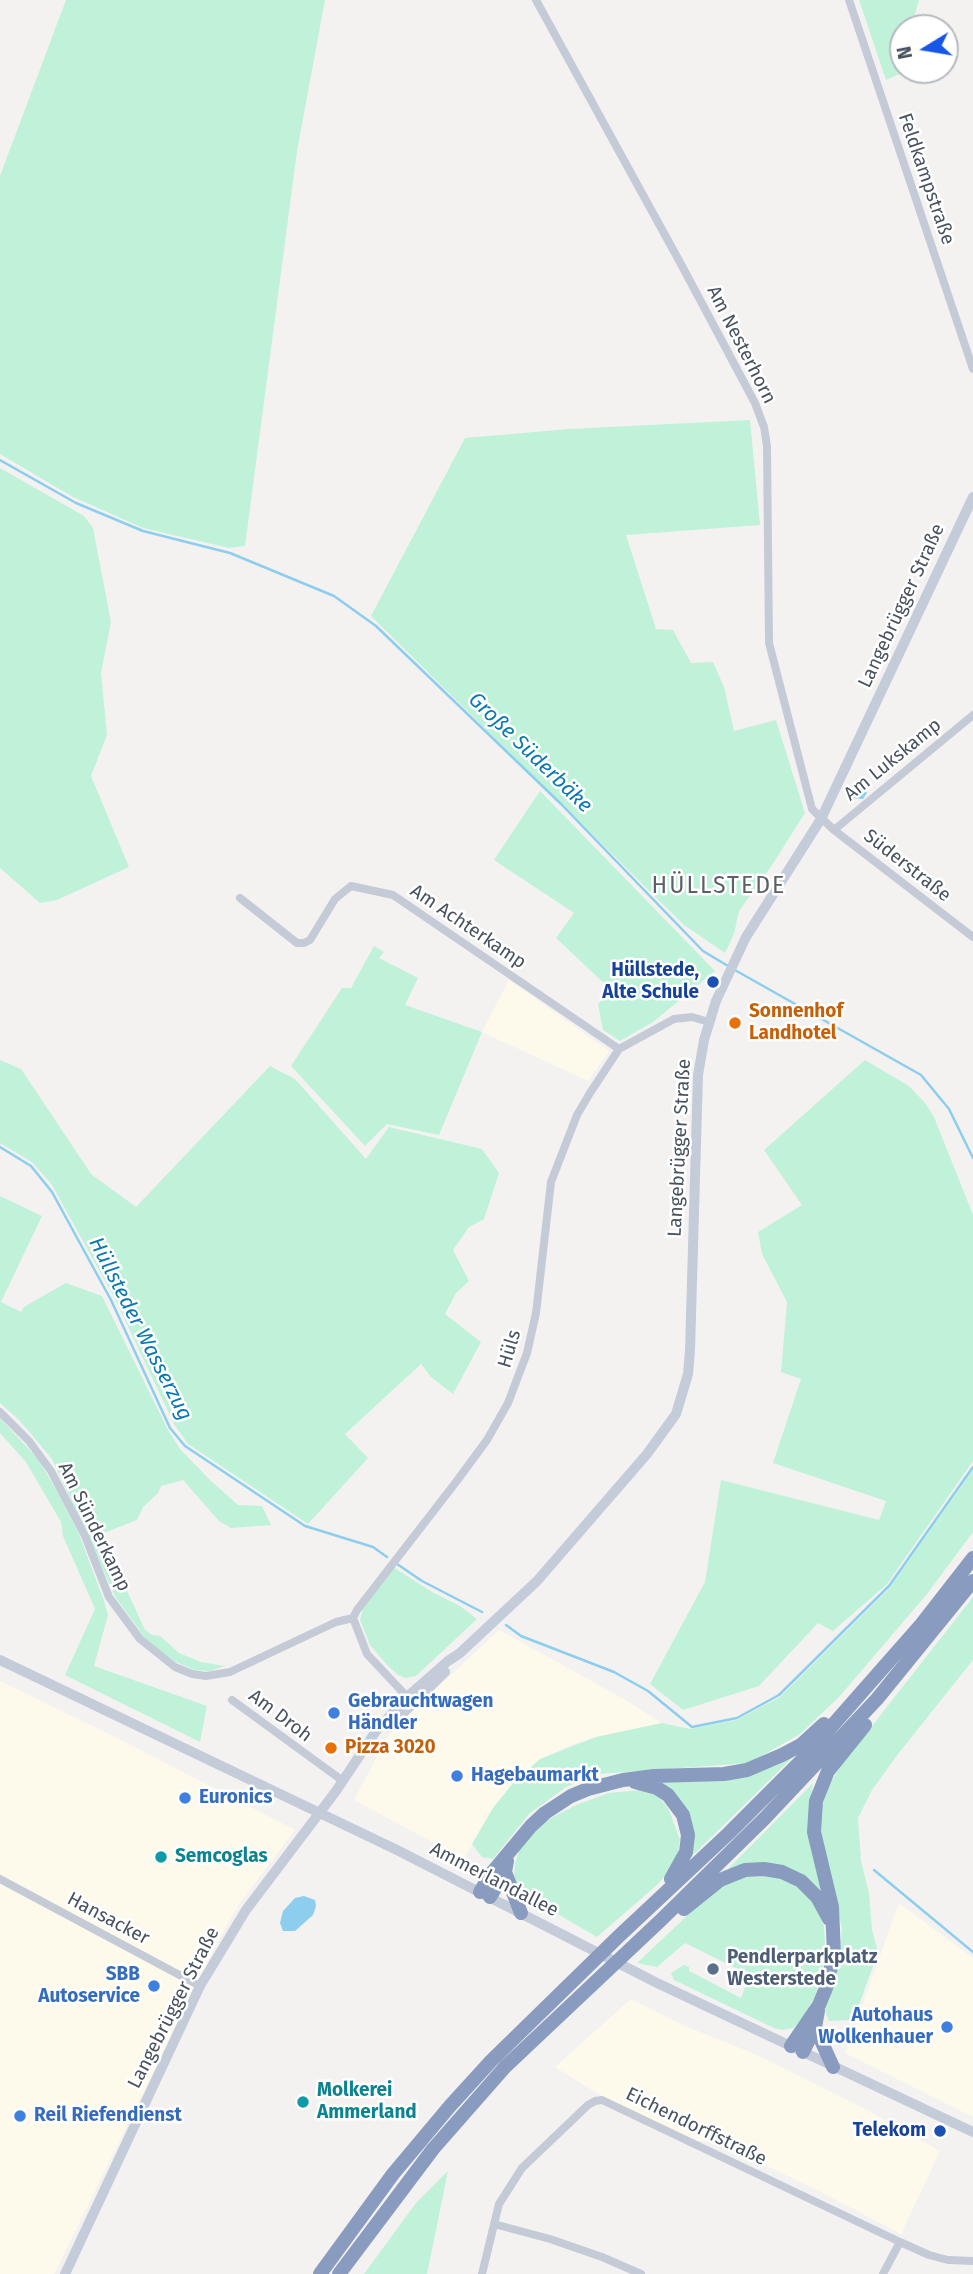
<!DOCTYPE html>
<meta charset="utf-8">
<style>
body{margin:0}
#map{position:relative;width:973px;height:2274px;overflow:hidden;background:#f4f2f1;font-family:"Fira Sans",sans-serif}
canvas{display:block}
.north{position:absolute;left:889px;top:14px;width:70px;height:70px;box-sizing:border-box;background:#fff;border:2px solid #b6babf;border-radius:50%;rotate:259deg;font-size:19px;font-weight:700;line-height:28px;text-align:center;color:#49525f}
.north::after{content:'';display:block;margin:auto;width:24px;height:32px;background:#1656e9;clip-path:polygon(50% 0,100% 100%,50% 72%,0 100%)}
</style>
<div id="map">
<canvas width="973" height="2274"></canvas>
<div class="north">N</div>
</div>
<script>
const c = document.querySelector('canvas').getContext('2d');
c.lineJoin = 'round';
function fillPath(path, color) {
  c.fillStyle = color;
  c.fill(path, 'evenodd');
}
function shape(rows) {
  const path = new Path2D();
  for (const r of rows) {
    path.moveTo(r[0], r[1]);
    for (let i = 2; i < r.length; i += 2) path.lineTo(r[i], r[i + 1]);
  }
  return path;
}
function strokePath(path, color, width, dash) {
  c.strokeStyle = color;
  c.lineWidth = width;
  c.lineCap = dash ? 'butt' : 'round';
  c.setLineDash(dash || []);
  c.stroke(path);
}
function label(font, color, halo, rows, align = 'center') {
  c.font = font + ' "Fira Sans",sans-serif';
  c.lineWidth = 5;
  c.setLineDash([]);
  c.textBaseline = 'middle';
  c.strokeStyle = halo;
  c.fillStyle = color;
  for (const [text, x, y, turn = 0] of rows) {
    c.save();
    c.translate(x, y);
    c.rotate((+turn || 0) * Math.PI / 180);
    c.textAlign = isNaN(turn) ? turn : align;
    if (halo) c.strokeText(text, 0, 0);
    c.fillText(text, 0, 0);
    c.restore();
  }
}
const commercial = shape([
 [509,980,609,1051,588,1081,482,1032],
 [499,1630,622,1698,662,1723,596,1737,573,1744,540,1759,514,1782,493,1808,464,1859,354,1800,387,1738,403,1720],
 [0,1681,117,1738,295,1830,239,1904,217,1943,54,2274,0,2274],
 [899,1903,973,1958,973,2117,845,2053],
 [631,1999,685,2026,757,2055,865,2109,940,2151,901,2234,821,2192,713,2140,699,2141,639,2114,597,2093,555,2067]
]);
const green = shape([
 [66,0,325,0,297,151,245,546,229,548,143,528,73,497,0,454,0,176],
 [859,0,919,0,911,28,903,28,903,59,899,74,886,80],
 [750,420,760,525,626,535,656,629,673,630,691,663,713,662,724,687,734,731,776,720,805,813,772,865,739,911,734,934,725,953,684,925,371,616,465,438,569,429],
 [0,468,84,516,93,528,111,622,101,673,107,735,91,776,129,867,57,900,40,903,0,868],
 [540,791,715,971,653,1022,620,1041,603,1030,598,1004,604,998,608,987,556,938,574,913,494,860],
 [374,946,384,952,379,958,418,978,405,1005,482,1032,439,1135,387,1124,365,1146,291,1066,342,988,351,988],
 [0,1060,21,1069,91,1174,136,1207,270,1066,295,1079,366,1159,389,1127,482,1149,499,1173,484,1219,469,1227,453,1250,469,1281,456,1293,445,1314,481,1342,453,1394,431,1377,421,1364,345,1434,368,1458,308,1524,188,1444,174,1424,115,1299,52,1185,32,1162,0,1143],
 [865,1060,909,1086,926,1104,934,1117,973,1215,973,1461,887,1584,833,1631,818,1623,759,1686,683,1710,650,1684,705,1582,721,1480,879,1520,886,1501,773,1463,801,1379,781,1372,787,1302,762,1254,758,1232,802,1205,764,1150],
 [0,1196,42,1216,1,1302,21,1312,24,1307,66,1283,102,1296,167,1428,180,1449,210,1480,238,1505,262,1506,271,1525,231,1528,219,1521,183,1480,161,1486,158,1493,143,1507,137,1520,101,1534,145,1630,152,1635,160,1636,179,1653,201,1662,225,1666,210,1671,194,1670,174,1661,147,1641,116,1598,52,1459,19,1420,0,1403],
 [0,1418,38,1459,58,1493,79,1534,104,1601,108,1615,94,1666,207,1706,200,1742,65,1675,95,1609,63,1536,61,1522,26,1462,0,1433],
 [973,1470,973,1532,927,1594,839,1697,800,1734,749,1763,598,1774,566,1787,529,1814,493,1859,482,1857,472,1844,493,1808,514,1782,540,1759,596,1737,662,1723,690,1729,737,1720,780,1697,888,1590],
 [393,1567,432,1592,460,1606,477,1619,416,1676,406,1678,398,1675,388,1666,370,1645,360,1620,363,1608],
 [973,1597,973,1660,898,1754,872,1790,858,1818,861,1861,869,1893,872,1930,878,1952,858,2008,851,2020,829,2021,825,2010,839,1965,842,1929,820,1831,821,1810,828,1787,847,1755,872,1726],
 [795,1755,689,1859,693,1839,650,1781,725,1781,777,1765],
 [813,1783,811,1796,828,1907,806,1879,725,1872],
 [642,1790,659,1796,669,1810,680,1840,677,1856,670,1870,658,1884,597,1937,520,1892,514,1877,515,1864,520,1847,542,1823,576,1805,609,1793],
 [770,1876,785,1880,805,1892,818,1910,824,1926,825,1942,823,1974,814,1998,802,2019,793,2028,783,2030,774,2028,674,1980,671,1973,684,1965,689,1967,689,1971,741,1998,750,1975,685,1943,657,1967,637,1963,707,1897,729,1882,743,1877],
 [448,2171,427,2274,364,2274,416,2203]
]);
const water = shape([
 [853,785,865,790,867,793,863,799,851,798,849,793,849,787],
 [304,1896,315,1900,316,1906,313,1915,295,1931,283,1931,280,1923,283,1911,295,1898]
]);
const stream = shape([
 [0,460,76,503,143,531,230,553,334,596,376,626,561,804,703,951,728,966],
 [733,969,921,1075,949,1109,973,1158],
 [0,1147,31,1166,52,1192,111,1300,170,1428,185,1446,305,1526,373,1547,387,1557],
 [397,1564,422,1581,482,1612],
 [506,1625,521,1636,614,1672,648,1691,692,1727,737,1718,779,1695,889,1586,973,1467],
 [874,1870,973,1952]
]);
const street = shape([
 [536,0,682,266,755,403,764,427,767,446,769,643,812,809,834,830,973,937],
 [849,0,973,369],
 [834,830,973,715],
 [240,898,297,943,304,943,310,940,335,899,351,886,393,895,619,1049],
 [0,1412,29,1441,51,1471,85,1536,109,1597,140,1639,175,1667,192,1674,206,1676,230,1672,336,1622,353,1618],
 [232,1700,343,1781],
 [411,1701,367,1654,353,1618,357,1610,456,1482,487,1440,508,1403,527,1353,536,1313,551,1182,577,1115,590,1093,619,1049,674,1019,692,1017,709,1022],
 [0,1879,200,1986],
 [494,2224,550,2239,602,2257,641,2274],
 [482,2274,499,2204,522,2168,588,2105,595,2101,602,2100,900,2242,929,2255,948,2260,973,2261],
 [883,2274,900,2242]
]);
const secondary = shape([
 [0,1660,397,1850,657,1983,973,2132],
 [389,1727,445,1672],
 [65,2274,200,1986,246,1910,336,1791,376,1731,407,1697,448,1661,460,1653,537,1581,647,1454,676,1414,688,1374,690,1350,698,1075,704,1040,716,1001,746,937,821,819,973,497]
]);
const highway = shape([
 [635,1782,657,1788,668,1795,683,1815,688,1835,686,1852,671,1879],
 [505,1872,521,1913],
 [480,1892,490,1875,531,1826,545,1813,571,1796,588,1789,623,1780,654,1776,724,1774,747,1770,782,1755,801,1745,824,1724],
 [490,1897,505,1872,507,1861],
 [684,1909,720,1880,745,1870,764,1869,782,1872,801,1881,817,1897,829,1919],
 [815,2027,833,2067],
 [791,2046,819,2005,826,1988,834,1954,832,1907,814,1832,816,1801,828,1771,865,1725],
 [803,2052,815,2027,818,2011],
 [320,2274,393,2174,450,2106,491,2061,619,1936,728,1834,802,1760,920,1626,973,1558],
 [339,2274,433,2149,505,2067,661,1920,765,1818,877,1699,973,1581]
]);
const markers = [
 [713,982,7,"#1a4fb4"],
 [735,1023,7,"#e8710a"],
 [334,1713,7,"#3f7fe0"],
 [331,1748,7,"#e8710a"],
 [457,1776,7,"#3f7fe0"],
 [185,1798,7,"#3f7fe0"],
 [161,1857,7,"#0f9aa8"],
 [713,1969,7,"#5c6f8a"],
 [154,1986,7,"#3f7fe0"],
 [947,2027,7,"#3f7fe0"],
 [303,2102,7,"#0f9aa8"],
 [20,2116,7,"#3f7fe0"],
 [940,2131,7,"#1a4fb4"]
];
const streetNames = [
 ["Feldkampstraße",926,179,71],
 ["Am Nesterhorn",741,345,63],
 ["Langebrügger Straße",902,606,-65],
 ["Am Lukskamp",893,760,-39],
 ["Süderstraße",907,866,38],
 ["Am Achterkamp",468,927,34],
 ["Langebrügger Straße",680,1148,-87],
 ["Hüls",510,1349,-74],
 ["Am Sünderkamp",94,1527,64],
 ["Am Droh",280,1716,37],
 ["Ammerlandallee",494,1880,27],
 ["Hansacker",108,1919,28],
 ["Langebrügger Straße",174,2008,-63],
 ["Eichendorffstraße",696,2127,26]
];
const transitNames = [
 ["Hüllstede,",699,971],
 ["Alte Schule",699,993],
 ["Telekom",926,2131]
];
const foodNames = [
 ["Sonnenhof",749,1012],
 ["Landhotel",749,1034],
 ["Pizza 3020",345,1748]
];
const shopNames = [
 ["Gebrauchtwagen",348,1702],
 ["Händler",348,1724],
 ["Hagebaumarkt",471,1776],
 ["Euronics",199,1798],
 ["SBB",140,1975,"right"],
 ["Autoservice",140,1997,"right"],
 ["Autohaus",933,2016,"right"],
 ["Wolkenhauer",933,2038,"right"],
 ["Reil Riefendienst",34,2116]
];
const cultureNames = [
 ["Semcoglas",175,1857],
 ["Molkerei",317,2091],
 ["Ammerland",317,2113]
];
const serviceNames = [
 ["Pendlerparkplatz",727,1958],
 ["Westerstede",727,1980]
];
const waterNames = [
 ["Große Süderbäke",530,753,44],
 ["Hüllsteder Wasserzug",140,1329,63]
];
const quarterNames = [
 ["HÜLLSTEDE",719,887]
];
fillPath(commercial, '#fdfaec');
fillPath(green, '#c0f1d9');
fillPath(water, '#8dcdee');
strokePath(stream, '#8dcdee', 2.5);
strokePath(street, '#c5cbd6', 8);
strokePath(secondary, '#c4ccda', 10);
strokePath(highway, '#899cc0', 14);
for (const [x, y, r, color] of markers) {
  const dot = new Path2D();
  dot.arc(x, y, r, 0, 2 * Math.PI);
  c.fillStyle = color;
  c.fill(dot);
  strokePath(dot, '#fff', 2.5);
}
label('19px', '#49525f', '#fff', streetNames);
label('bold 19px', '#164399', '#fff', transitNames, 'right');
label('bold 19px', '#c56008', '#fff', foodNames, 'left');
label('bold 19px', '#366cbe', '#fff', shopNames, 'left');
label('bold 19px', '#0d838f', '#fff', cultureNames, 'left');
label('bold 19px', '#4e5e75', '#fff', serviceNames, 'left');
label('italic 21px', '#0a78b1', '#fff', waterNames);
c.letterSpacing = '2px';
label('23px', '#5d6066', '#fff', quarterNames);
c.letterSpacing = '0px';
</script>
